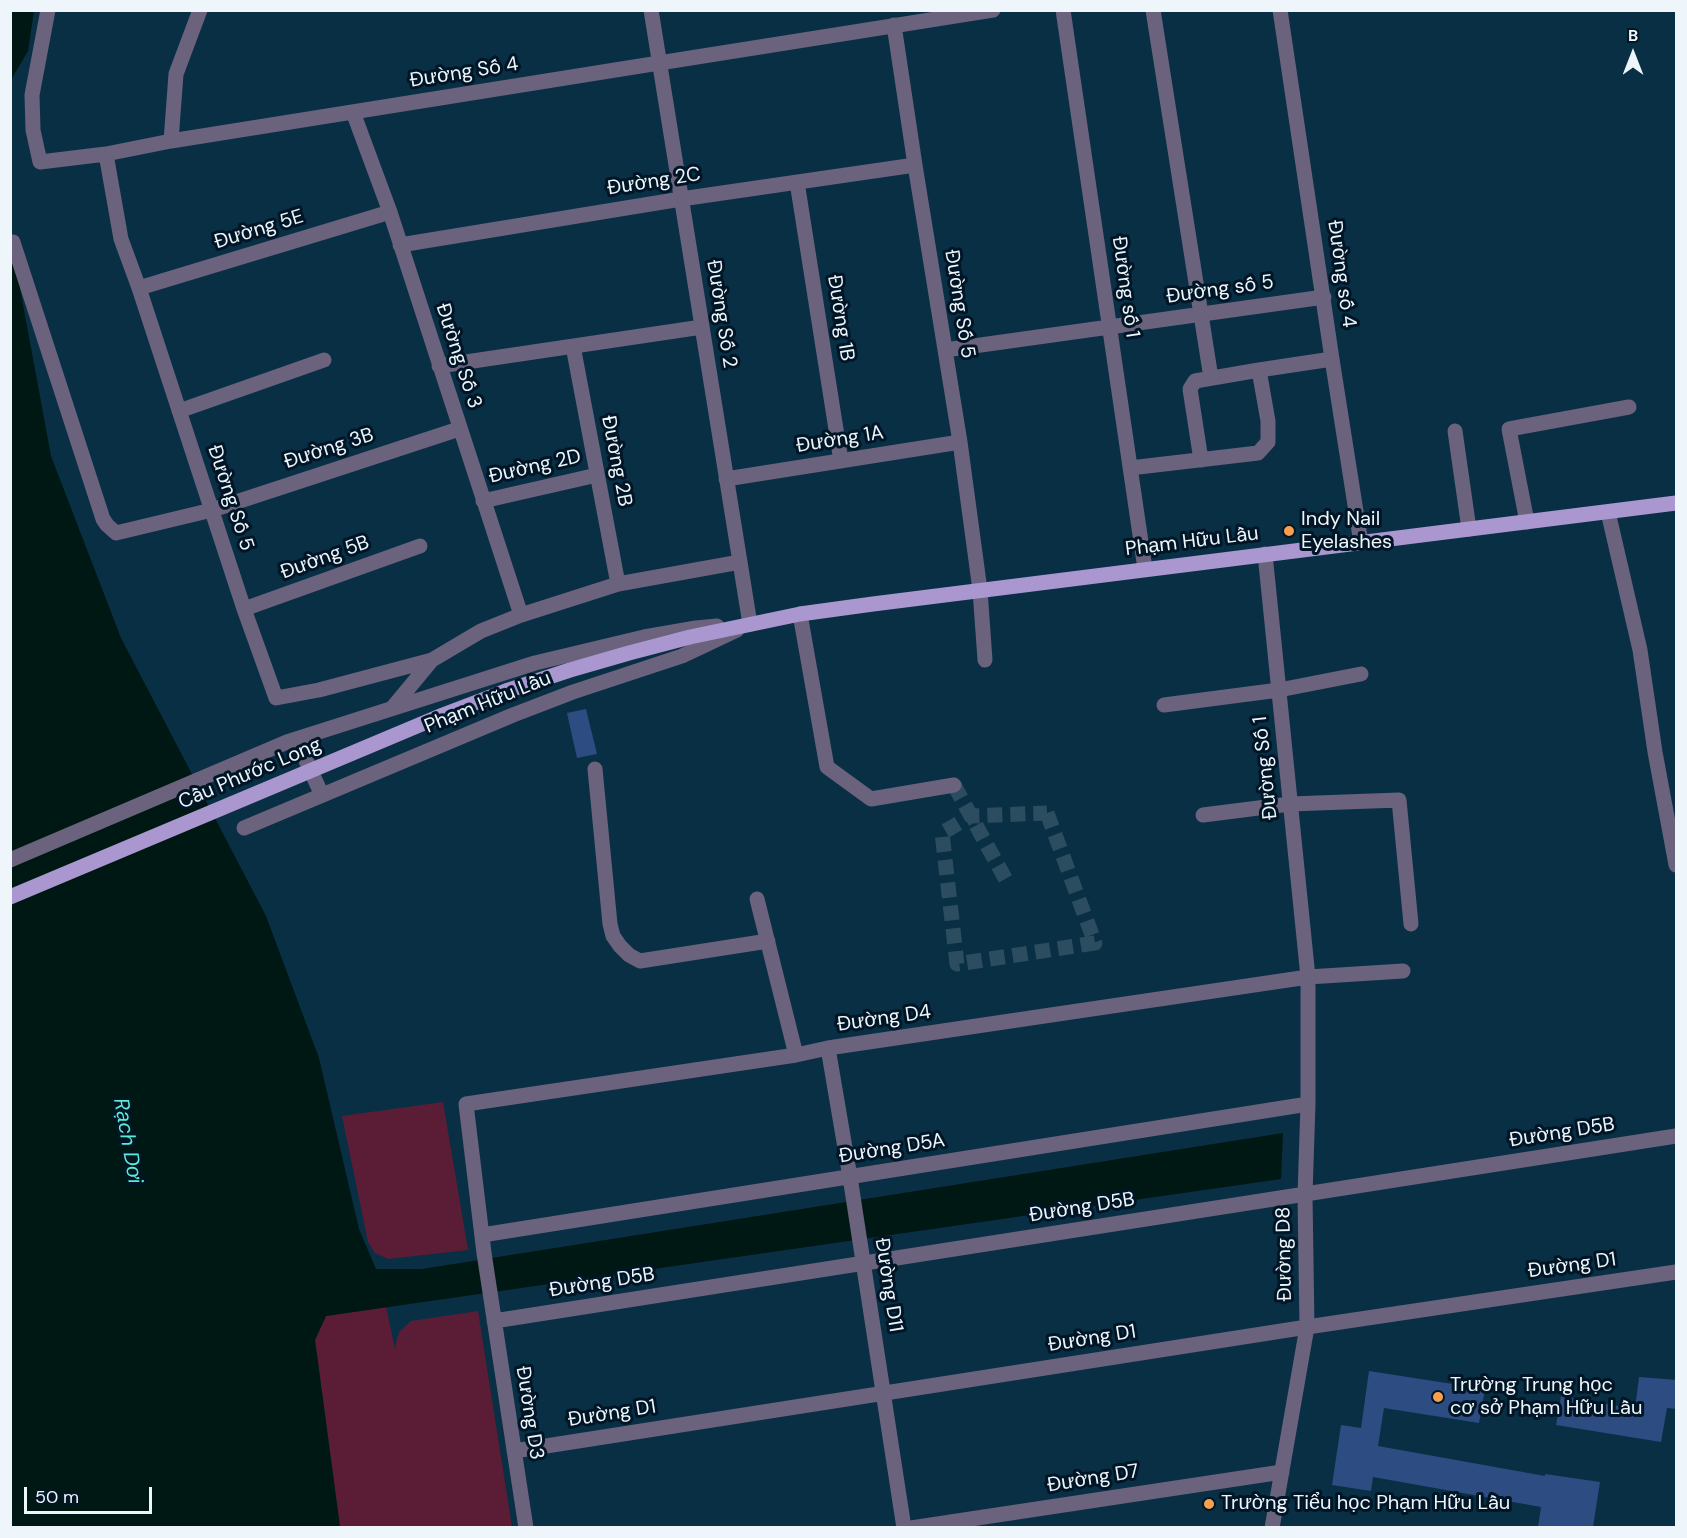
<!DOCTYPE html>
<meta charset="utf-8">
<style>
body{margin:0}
#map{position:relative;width:1687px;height:1538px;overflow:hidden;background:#092f45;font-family:"DM Sans",sans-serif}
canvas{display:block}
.frame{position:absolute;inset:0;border:12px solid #eff6fb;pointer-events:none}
.north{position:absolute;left:1603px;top:24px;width:60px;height:60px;-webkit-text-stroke:4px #001627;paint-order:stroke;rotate:0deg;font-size:16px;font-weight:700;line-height:24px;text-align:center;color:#eff6fb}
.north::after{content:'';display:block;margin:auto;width:21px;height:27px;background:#eff6fb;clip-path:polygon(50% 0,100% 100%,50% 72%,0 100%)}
.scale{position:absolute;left:24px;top:1487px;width:128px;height:27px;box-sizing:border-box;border:3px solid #eff6fb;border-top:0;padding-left:8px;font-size:18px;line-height:21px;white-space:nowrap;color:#eff6fb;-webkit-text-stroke:4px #001627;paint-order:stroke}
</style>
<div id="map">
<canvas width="1687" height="1538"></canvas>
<div class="frame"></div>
<div class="north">B</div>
<div class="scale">50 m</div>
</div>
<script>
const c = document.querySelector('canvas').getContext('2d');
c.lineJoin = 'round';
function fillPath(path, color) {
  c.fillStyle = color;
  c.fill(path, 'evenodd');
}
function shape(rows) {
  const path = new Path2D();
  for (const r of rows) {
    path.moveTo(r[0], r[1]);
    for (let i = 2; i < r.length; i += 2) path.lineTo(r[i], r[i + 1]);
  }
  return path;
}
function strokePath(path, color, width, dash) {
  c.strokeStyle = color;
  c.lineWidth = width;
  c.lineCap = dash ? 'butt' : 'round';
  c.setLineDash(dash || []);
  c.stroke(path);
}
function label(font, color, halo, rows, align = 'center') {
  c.font = font + ' "DM Sans",sans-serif';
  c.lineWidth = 6;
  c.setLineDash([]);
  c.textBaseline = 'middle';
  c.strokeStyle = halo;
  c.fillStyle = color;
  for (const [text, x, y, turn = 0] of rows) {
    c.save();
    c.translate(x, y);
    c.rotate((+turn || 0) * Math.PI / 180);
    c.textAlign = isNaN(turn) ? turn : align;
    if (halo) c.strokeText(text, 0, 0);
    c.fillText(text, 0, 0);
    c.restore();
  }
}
const green = shape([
 [443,1102,468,1250,388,1259,375,1253,368,1242,342,1116],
 [386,1307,395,1349,397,1338,400,1331,411,1321,478,1311,512,1527,340,1527,315,1340,326,1316]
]);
const water = shape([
 [11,10,34,11,28,51,11,80],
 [10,234,51,456,121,638,266,916,319,1058,359,1229,376,1269,422,1269,1283,1133,1281,1179,326,1316,315,1340,340,1527,11,1527]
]);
const building = shape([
 [586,709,597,754,577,758,567,713],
 [1369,1371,1485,1389,1479,1423,1384,1408,1378,1446,1545,1476,1545,1474,1600,1482,1593,1527,1538,1527,1541,1507,1373,1477,1371,1491,1332,1485,1341,1425,1361,1428],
 [1639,1377,1677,1380,1677,1409,1667,1408,1661,1442,1556,1425,1561,1396,1635,1409]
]);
const minorTunnel = shape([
 [954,785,1006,880],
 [1047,813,1095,943,957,964,942,833,971,816,1047,813]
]);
const minor = shape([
 [48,10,32,95,33,130,40,162,106,154,171,141,659,63,993,10],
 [651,10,750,624],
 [1063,10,1145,569],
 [1153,10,1211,378],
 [1280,10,1332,359,1361,543],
 [894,25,915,165,960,442,980,590,985,660],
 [353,112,390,212,521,615],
 [171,141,176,74,200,10],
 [106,154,121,239,139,288,244,609,276,698,319,690,432,660],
 [797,182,841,461],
 [13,242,103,519,107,525,116,533,212,510,459,429],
 [400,245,681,199,915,165],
 [139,288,390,212],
 [573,346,618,584],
 [945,350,1324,297],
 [439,366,702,327],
 [179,411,324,360],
 [1455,431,1469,529],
 [1201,460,1190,389,1195,381,1259,370],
 [1130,468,1258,453,1268,442,1268,421,1259,370,1332,359],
 [726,479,960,442],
 [483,501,597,475],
 [1608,512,1640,650,1655,752,1676,865],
 [1527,522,1509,429,1629,407],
 [1265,554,1308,977,1308,1104,1305,1195,1307,1327,1272,1528],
 [244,609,420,546],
 [800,614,827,767,871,799,954,785],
 [1164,705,1279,690,1361,674],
 [393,707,432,660,481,631,521,615,618,584,740,562],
 [296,739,322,795],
 [595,769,610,924,613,936,620,946,629,955,640,961,768,941],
 [1203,815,1290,804,1399,800,1411,924],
 [244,828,513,715,573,692,682,656,737,630],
 [10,860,287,742,535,663,644,637,696,628,717,626],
 [757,899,796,1055],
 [828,1048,850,1177,904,1528],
 [482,1235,1308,1104],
 [494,1321,1676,1136],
 [514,1451,1307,1327,1676,1272],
 [526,1528,484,1253,466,1104,796,1055,828,1048,1308,977,1403,971],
 [911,1528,1282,1472]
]);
const major = shape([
 [506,691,570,670,629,653,690,637,800,614,873,604,1676,503]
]);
const majorBridge = shape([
 [10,897,443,715,506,691]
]);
const markers = [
 [1289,531,6,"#fa9f4e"],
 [1438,1397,6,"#fa9f4e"],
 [1209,1504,6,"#fa9f4e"]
];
const streetNames = [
 ["Đường Số 4",464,73,-9],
 ["Đường 2C",654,182,-9],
 ["Đường 5E",259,230,-17],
 ["Đường số 4",1341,274,82],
 ["Đường số 1",1125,287,82],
 ["Đường số 5",1220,290,-8],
 ["Đường Số 5",959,304,81],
 ["Đường Số 2",721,314,81],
 ["Đường 1B",840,318,81],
 ["Đường Số 3",458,356,72],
 ["Đường 1A",840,440,-9],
 ["Đường 3B",329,449,-18],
 ["Đường 2B",616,461,79],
 ["Đường 2D",535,467,-13],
 ["Đường Số 5",230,498,72],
 ["Phạm Hữu Lầu",1192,542,-7],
 ["Đường 5B",325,558,-20],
 ["Phạm Hữu Lầu",488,703,-22],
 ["Đường Số 1",1266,768,-96],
 ["Cầu Phước Long",250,774,-23],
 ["Đường D4",884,1019,-8],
 ["Đường D5B",1562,1133,-9],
 ["Đường D5A",892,1149,-9],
 ["Đường D5B",1082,1208,-9],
 ["Đường D8",1285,1254,-91],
 ["Đường D1",1572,1266,-8],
 ["Đường D5B",602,1283,-9],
 ["Đường D11",888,1285,81],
 ["Đường D1",1092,1339,-9],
 ["Đường D3",529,1413,81],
 ["Đường D1",612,1414,-9],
 ["Đường D7",1093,1479,-9]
];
const poiNames = [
 ["Indy Nail",1301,520],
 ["Eyelashes",1301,543],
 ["Trường Trung học",1450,1386],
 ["cơ sở Phạm Hữu Lầu",1450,1409],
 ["Trường Tiểu học Phạm Hữu Lầu",1221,1504]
];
const waterNames = [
 ["Rạch Dơi",127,1141,80]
];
fillPath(green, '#5b1d35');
fillPath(water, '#001813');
fillPath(building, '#2c4c82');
strokePath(minorTunnel, '#2c4d60', 15, [15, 8]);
strokePath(minor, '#6b627d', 15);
strokePath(major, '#aa97cf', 15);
strokePath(majorBridge, '#aa97cf', 15);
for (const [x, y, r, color] of markers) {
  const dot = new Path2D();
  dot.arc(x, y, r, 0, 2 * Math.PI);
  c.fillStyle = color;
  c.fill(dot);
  strokePath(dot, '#001627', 2);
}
label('20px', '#eff6fb', '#001627', streetNames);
label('20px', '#eff6fb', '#001627', poiNames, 'left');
label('italic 21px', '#5debd2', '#001627', waterNames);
</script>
